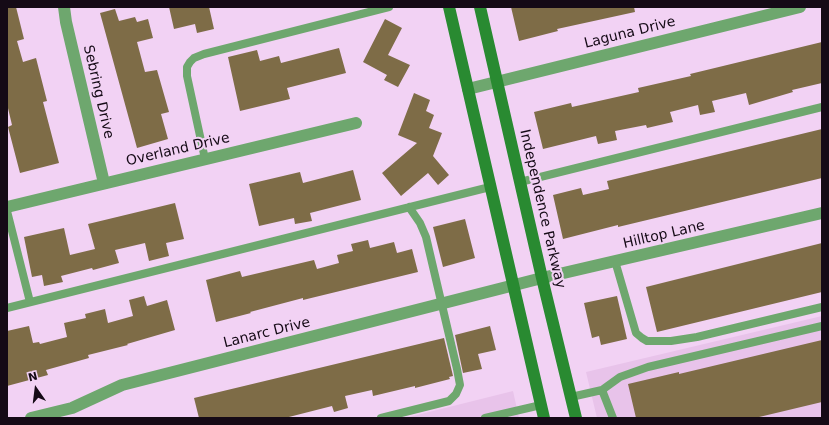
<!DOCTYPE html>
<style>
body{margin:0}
#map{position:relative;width:829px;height:425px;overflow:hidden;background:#f2d2f4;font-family:"DejaVu Sans",sans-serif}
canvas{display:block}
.frame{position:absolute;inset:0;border:8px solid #150a16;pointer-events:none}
.north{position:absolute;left:16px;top:369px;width:40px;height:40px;-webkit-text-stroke:3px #f2d2f4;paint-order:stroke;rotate:346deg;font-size:11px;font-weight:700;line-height:16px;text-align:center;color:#150a16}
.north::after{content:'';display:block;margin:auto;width:14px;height:18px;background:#150a16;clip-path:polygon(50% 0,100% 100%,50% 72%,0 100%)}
</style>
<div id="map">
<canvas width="829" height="425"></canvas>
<div class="frame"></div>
<div class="north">N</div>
</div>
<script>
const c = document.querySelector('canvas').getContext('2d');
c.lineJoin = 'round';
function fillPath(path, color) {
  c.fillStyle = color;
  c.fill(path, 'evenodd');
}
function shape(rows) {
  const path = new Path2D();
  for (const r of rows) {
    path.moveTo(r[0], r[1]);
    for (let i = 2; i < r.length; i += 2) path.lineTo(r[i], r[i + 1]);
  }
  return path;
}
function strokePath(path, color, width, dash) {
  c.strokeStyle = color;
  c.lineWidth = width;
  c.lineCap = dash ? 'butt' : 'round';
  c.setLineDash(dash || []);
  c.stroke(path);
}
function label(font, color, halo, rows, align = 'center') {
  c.font = font + ' "DejaVu Sans",sans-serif';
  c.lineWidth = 4;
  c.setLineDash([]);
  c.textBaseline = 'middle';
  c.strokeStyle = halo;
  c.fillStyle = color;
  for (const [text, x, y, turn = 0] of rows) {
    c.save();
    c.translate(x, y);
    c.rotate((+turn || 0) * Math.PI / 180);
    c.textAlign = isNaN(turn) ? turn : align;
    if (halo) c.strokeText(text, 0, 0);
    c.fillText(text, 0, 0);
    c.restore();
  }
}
const built = shape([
 [822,316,822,418,597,418,586,372],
 [513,391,519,418,405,418]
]);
const building = shape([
 [7,7,16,7,24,39,17,41,23,62,36,58,47,101,43,102,59,163,20,173,8,127,12,125,7,104],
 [169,7,209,7,214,29,197,33,195,24,174,29],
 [511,7,634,7,635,12,557,29,558,31,519,41],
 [115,9,119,21,135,17,137,22,148,19,153,38,137,42,145,72,157,70,169,112,161,114,168,139,137,148,100,13],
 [385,19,402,28,388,55,410,65,398,87,384,80,387,75,363,62],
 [822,42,822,83,792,90,793,92,749,105,746,93,712,101,715,112,700,115,698,105,670,112,673,122,647,128,646,125,615,131,617,140,598,144,596,136,543,149,534,112,571,103,572,107,639,92,638,88,691,76,690,74],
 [339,48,346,73,287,88,290,99,240,111,228,57,257,50,260,61,279,56,281,63],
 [414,93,430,100,426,111,434,115,429,128,442,133,433,156,449,175,438,185,428,173,401,196,382,173,417,143,398,135],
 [822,129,822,178,618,227,618,225,563,239,553,195,581,188,583,195,609,189,607,181],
 [353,170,361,200,310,213,312,221,295,224,294,218,259,226,249,184,300,172,303,183],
 [175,203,184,239,166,243,169,256,149,261,145,243,115,250,119,263,93,270,92,268,61,276,63,282,44,286,42,275,32,277,24,237,64,228,70,255,95,249,88,224],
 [465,219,475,258,443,267,433,227],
 [368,240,370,248,394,242,397,253,412,249,418,272,303,300,303,298,250,312,251,313,216,322,206,280,240,271,242,277,314,260,317,269,339,263,337,255,353,251,351,244],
 [822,243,822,292,657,332,646,287],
 [144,296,147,306,167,300,175,330,127,344,128,345,88,355,89,358,46,370,48,375,7,386,7,331,29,326,33,343,39,342,40,344,67,337,64,323,86,318,85,314,105,309,108,323,133,316,129,300],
 [617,296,627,339,601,345,599,336,592,338,584,303],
 [490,326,496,350,478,354,482,369,463,373,455,335],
 [444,338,453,376,449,377,450,379,415,388,415,386,373,396,372,390,345,396,348,408,334,412,332,406,285,418,199,418,194,398],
 [822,340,822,402,755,418,636,418,628,384,679,372,679,374]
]);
const service = shape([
 [205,159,187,76,187,67,190,62,194,58,204,54,389,7],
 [520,182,822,107],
 [7,211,30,302],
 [615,261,636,333,642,338,647,341,671,341,697,337,822,307],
 [7,308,490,187],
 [602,390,613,418],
 [571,397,602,390,620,377,648,367,822,326],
 [381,418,449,401,456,394,460,385,457,369,426,237,420,223,409,207],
 [485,418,541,405]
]);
const minor = shape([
 [64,7,66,22,104,183],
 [468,89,800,7],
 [7,207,356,123],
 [31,418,72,408,122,385,542,278,822,213]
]);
const secondary = shape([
 [449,7,544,418],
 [480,7,542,278,576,418]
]);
const streetNames = [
 ["Laguna Drive",630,33,-14],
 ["Sebring Drive",98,92,77],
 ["Overland Drive",178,150,-13],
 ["Independence Parkway",542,209,77],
 ["Hilltop Lane",664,235,-13],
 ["Lanarc Drive",267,333,-14]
];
fillPath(built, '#e8c3ea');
fillPath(building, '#7e6c47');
strokePath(service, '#6ea76e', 8);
strokePath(minor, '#6ea76e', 12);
strokePath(secondary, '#298a31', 12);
label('14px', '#150a16', '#f2d2f4', streetNames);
</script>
